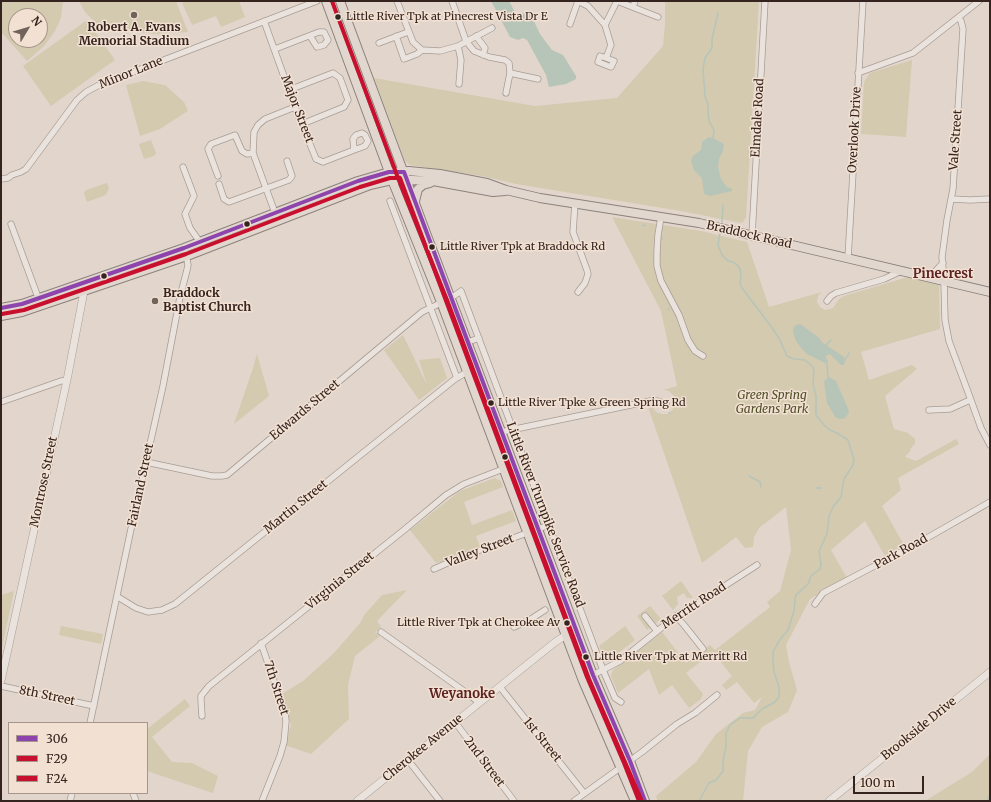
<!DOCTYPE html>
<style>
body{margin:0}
#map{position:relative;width:991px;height:802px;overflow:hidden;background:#e2d6cc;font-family:Merriweather,serif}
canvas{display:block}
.frame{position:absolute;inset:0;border:2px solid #34231e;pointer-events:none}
.legend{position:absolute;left:8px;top:722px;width:140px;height:72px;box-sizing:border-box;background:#f2e1d2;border:1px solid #a6958a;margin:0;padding:5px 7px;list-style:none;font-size:12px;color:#34231e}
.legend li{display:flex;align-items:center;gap:8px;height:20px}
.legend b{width:20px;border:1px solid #a6958a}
.north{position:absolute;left:8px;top:8px;width:40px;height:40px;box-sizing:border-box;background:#f2e1d2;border:1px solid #a6958a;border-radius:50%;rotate:52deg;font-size:11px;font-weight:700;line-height:16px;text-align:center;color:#34231e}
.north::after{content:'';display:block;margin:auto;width:14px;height:18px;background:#71625b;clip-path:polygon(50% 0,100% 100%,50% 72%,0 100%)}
.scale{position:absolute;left:853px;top:776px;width:71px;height:18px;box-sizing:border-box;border:2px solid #34231e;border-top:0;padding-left:5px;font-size:12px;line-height:14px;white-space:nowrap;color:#34231e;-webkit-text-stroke:3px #f2e1d2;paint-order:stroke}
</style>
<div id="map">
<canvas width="991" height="802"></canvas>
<div class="frame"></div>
<ul class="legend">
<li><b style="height:5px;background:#8e44ad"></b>306</li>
<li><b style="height:5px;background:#c8102e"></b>F29</li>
<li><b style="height:5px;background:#c8102e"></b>F24</li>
</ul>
<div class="north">N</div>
<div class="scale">100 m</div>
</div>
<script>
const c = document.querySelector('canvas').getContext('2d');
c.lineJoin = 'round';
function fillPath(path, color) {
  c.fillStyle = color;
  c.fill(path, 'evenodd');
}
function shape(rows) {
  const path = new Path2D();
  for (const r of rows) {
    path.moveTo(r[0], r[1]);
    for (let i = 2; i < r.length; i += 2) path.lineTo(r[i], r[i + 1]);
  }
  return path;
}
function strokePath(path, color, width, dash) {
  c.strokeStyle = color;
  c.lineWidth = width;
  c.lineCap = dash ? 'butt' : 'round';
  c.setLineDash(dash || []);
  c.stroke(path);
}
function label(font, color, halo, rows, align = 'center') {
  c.font = font + ' Merriweather,serif';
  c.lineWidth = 3;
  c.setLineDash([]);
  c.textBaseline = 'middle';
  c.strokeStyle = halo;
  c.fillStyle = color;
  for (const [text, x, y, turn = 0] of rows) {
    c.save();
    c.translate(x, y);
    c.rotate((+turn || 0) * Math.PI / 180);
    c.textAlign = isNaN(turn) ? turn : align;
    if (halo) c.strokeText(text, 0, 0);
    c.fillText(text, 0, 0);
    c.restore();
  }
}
const green = shape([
 [1,1,63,1,61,18,55,31,44,46,27,61,1,32],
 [16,16,40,16,40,40,16,40],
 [79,1,176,1,188,32,156,34,129,31,111,25,105,32,85,12],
 [187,1,239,1,245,17,221,27,216,16,192,25,182,3],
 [665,1,759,1,746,217,744,221,741,223,681,211,516,184,482,176,410,165,405,161,374,78,535,106,617,98,663,46,665,24],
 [87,20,115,60,51,106,23,66],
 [912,60,906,137,861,134,864,82,870,73],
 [143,81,165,85,184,102,188,111,160,129,140,136,126,85],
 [151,140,156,153,154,156,144,159,139,144],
 [107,183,109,188,106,195,87,202,84,193,86,190],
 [612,217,701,231,747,242,769,307,822,292,818,296,817,302,820,307,825,310,833,308,839,299,844,296,908,277,939,285,940,329,861,352,869,380,912,365,917,369,885,396,894,429,908,433,915,439,915,444,910,449,911,450,905,457,916,461,956,439,959,444,898,478,901,490,882,506,904,545,885,556,865,521,831,550,847,578,810,599,786,645,789,662,797,690,788,712,762,727,748,751,743,801,658,801,656,796,696,762,716,734,743,713,755,710,762,697,754,703,737,682,726,690,722,685,732,676,713,652,686,673,703,694,701,699,689,708,672,685,659,695,649,669,618,693,611,676,613,670,662,632,686,663,710,645,715,650,770,607,767,602,780,591,791,550,786,507,759,528,754,537,753,547,745,548,736,537,702,563,647,404,651,405,656,412,662,414,668,414,673,409,676,402,674,396,669,391,663,390,677,386,661,311],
 [403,335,427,385,419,360,440,358,447,378,419,400,384,350],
 [257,354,269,396,234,424,253,368],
 [495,478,501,481,503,487,464,502,472,525,512,510,516,521,476,536,480,547,436,563,410,530,460,491],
 [681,581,693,598,687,598,684,593,677,597,678,604,673,610,662,596],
 [407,590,377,621,381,627,375,632,380,636,355,656,348,685,349,719,311,754,285,745,291,725,288,713,282,694,303,681,334,653,360,623,365,614,382,595],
 [14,591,1,652,1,595],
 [650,606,661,619,647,630,637,616],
 [61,626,103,634,101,644,59,635],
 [625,626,635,640,612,658,604,656,599,646],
 [185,699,190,706,152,737,172,762,192,763,218,776,213,793,147,771,147,729],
 [990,754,990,801,925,801,972,772]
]);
const water = shape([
 [491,1,509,1,516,14,530,13,540,34,552,50,563,55,576,76,576,79,566,84,549,87,546,75,527,40,523,38,518,40,510,37],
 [709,137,713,138,724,144,723,151,719,159,718,167,721,179,727,187,732,189,732,191,710,196,704,194,702,178,694,170,691,161,693,156,701,150,702,142],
 [800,324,818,337,823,343,844,357,845,361,844,365,841,365,830,354,826,356,826,358,828,361,827,364,807,354,802,349,796,341,793,332,793,328,796,325],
 [829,377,836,381,849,411,848,414,845,418,841,419,836,418,827,403,824,381]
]);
const stream = shape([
 [713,138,714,130,709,121,708,113,708,105,705,96,703,69,705,58,712,48,712,39,718,13],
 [722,222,723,205],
 [643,225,645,226],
 [662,239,662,238],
 [668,309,669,309],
 [826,345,831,340],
 [845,360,849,353],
 [827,364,828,378],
 [669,413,670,413],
 [749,476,760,482,761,487],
 [816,488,821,488],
 [699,801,709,783,716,780,723,771,723,761,726,747,726,733,730,725,740,718,753,718,762,709,775,702,779,697,779,687,774,672,773,660,773,652,779,641,788,630,794,611,795,600,796,595,808,584,811,576,820,569,821,564,819,551,827,534,829,516,833,507,841,497,844,479,853,465,854,460,848,440,837,433,830,430,825,426,816,415,816,395,813,385,814,370,812,366,805,360,794,359,787,356,779,338,770,325,742,288,740,284,741,274,740,269,737,265,733,262,728,261,722,255,718,245,720,232],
 [987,801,990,794]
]);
const minor = shape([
 [397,1,413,42,422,50,440,51,458,46,492,28],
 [452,1,466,41,474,51,489,57,505,60,509,63,510,73,538,79],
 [578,1,588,6,605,25,611,45,606,58,600,56,598,62,611,67,614,61,606,58],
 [617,1,658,17],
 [633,7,635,1],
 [959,18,961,21,963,29,953,189,947,220,942,257,944,282,945,320,949,341,968,392,981,428,990,445],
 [264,21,295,107,316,159,323,162,354,150,365,146,368,141,365,135,362,133,356,135,353,139,354,150],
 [570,24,578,1],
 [605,25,617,1],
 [396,36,404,59,417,54,422,50],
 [476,36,485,48,483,55],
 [379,43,408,32],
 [458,46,461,60,459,84],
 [275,49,319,32,324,32,328,40,324,45,317,47,310,36],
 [858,73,913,53,979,1],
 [289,90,333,73,340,78,348,100,344,107,302,124],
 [506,93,510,73],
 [183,167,194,196,185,214,190,228,200,242],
 [218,176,208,149,211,144,235,135,242,151,247,154,253,153],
 [1,179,8,178,12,175,21,172,26,169,77,100,86,92,99,85,317,1],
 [219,184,224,199,229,202,289,180,292,176,287,161],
 [952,199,970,200,990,199],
 [390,201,457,378],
 [575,203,573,232,587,270,588,274,585,283,578,292],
 [661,217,658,235,657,252,657,266,661,281,679,315,688,340,695,351,703,356],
 [278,221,253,153,254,132,258,125,265,119,295,107],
 [11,224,39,300],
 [752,235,765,1],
 [848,258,863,1],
 [929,278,943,263],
 [827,301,831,296,836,293,884,279,901,271],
 [468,342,479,338],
 [1,402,61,381,67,380],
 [929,410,950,409,970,400],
 [491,436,501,432,650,401,658,401,666,404],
 [146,462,212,476,222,476,227,475,422,312,451,298,461,291,603,670,615,698,621,702],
 [434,569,461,557,549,525],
 [118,597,136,608,148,612,162,610,175,604,455,379,467,372],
 [815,604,823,593,920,542,990,502],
 [645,616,657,631],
 [676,616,684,625,703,649],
 [514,627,531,619,545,610],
 [381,632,471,696,479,703],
 [261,643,285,713,286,721,284,742,280,756,262,801],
 [593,675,620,661,676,616,723,587,757,565],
 [1,686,94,706],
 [500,687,584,793],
 [202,716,201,700,201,696,209,686,404,530,446,495,464,484,503,469],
 [455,722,514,801],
 [90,723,131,529,163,386,180,297,187,270,188,265,186,254],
 [408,760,440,801],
 [133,793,136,801],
 [70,801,72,793],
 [574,801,642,752,677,724,695,713,717,695]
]);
const tertiary = shape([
 [1,681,67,380,85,286],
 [357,801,554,643,566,635,576,630],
 [829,801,990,672]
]);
const primary = shape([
 [326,1,392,180,441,302,583,681,635,801],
 [340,1,426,233,593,675,630,761,645,801],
 [415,201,418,189,423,185,430,183],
 [1,308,22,304,184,248,358,181,389,172,409,171,440,174,487,183,506,190,540,198,699,223,990,292],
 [1,316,22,312,187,256,370,185,392,180,412,180,433,181,493,192,505,191]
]);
const bus1 = shape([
 [1,308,22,304,184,248,358,181,389,172,404,172,593,675,630,761,645,801]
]);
const bus2 = shape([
 [2,314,24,310,186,254,360,187,390,178,400,178,587,677,624,763,639,801]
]);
const bus3 = shape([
 [332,1,398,178,447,300,589,679,641,799]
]);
const markers = [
 [134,15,4,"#71625b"],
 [338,17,3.5,"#34231e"],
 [247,224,3.5,"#34231e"],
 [432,247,3.5,"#34231e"],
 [104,276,3.5,"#34231e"],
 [155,301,4,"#71625b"],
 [491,403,3.5,"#34231e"],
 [505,457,3.5,"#34231e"],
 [567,623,3.5,"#34231e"],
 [586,657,3.5,"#34231e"]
];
const busNames = [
 ["Little River Tpk at Pinecrest Vista Dr E",346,17],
 ["Little River Tpk at Braddock Rd",440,247],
 ["Little River Tpke & Green Spring Rd",498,403],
 ["Little River Tpk at Cherokee Av",560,623,"right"],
 ["Little River Tpk at Merritt Rd",594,657]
];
const poiNames = [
 ["Robert A. Evans",134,28],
 ["Memorial Stadium",134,42],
 ["Braddock",163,294,"left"],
 ["Baptist Church",163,308,"left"]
];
const streetNames = [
 ["Minor Lane",131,73,-22],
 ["Major Street",297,109,69],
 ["Elmdale Road",758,118,-87],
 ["Overlook Drive",855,130,-87],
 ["Vale Street",956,140,-86],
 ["Braddock Road",749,235,13],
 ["Edwards Street",305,410,-40],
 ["Montrose Street",44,482,-78],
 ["Fairland Street",141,485,-78],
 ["Martin Street",296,507,-39],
 ["Little River Turnpike Service Road",545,515,69],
 ["Valley Street",480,551,-21],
 ["Park Road",901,552,-29],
 ["Virginia Street",340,581,-39],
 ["Merritt Road",694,606,-33],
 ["7th Street",276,688,72],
 ["8th Street",47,696,12],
 ["Brookside Drive",919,729,-39],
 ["1st Street",542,740,51],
 ["Cherokee Avenue",423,748,-39],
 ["2nd Street",484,762,53]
];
const parkNames = [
 ["Green Spring",772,396],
 ["Gardens Park",772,410]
];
const neighbourhoodNames = [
 ["Pinecrest",943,274],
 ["Weyanoke",462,694]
];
fillPath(green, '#d3cab0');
fillPath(water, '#b7c4b8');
strokePath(stream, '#b7c4b8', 1.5);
strokePath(minor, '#a79c95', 7);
strokePath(tertiary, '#a79c95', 8);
strokePath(primary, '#8c827c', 10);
strokePath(minor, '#eae3dd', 5.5);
strokePath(tertiary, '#eae3dd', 7);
strokePath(primary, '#e1d7cf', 8);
strokePath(bus1, '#8e44ad', 4);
strokePath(bus2, '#c8102e', 4);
strokePath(bus3, '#c8102e', 4);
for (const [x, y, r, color] of markers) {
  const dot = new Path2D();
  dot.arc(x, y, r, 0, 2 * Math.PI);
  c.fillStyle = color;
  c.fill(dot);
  strokePath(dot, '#f2e1d2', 1.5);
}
label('11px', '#34231e', '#f2e1d2', busNames, 'left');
label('bold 12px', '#34231e', '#f2e1d2', poiNames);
label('12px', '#34231e', '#f2e1d2', streetNames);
label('italic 12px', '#4e4e27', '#f2e1d2', parkNames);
label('bold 13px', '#5c2224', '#f2e1d2', neighbourhoodNames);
</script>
